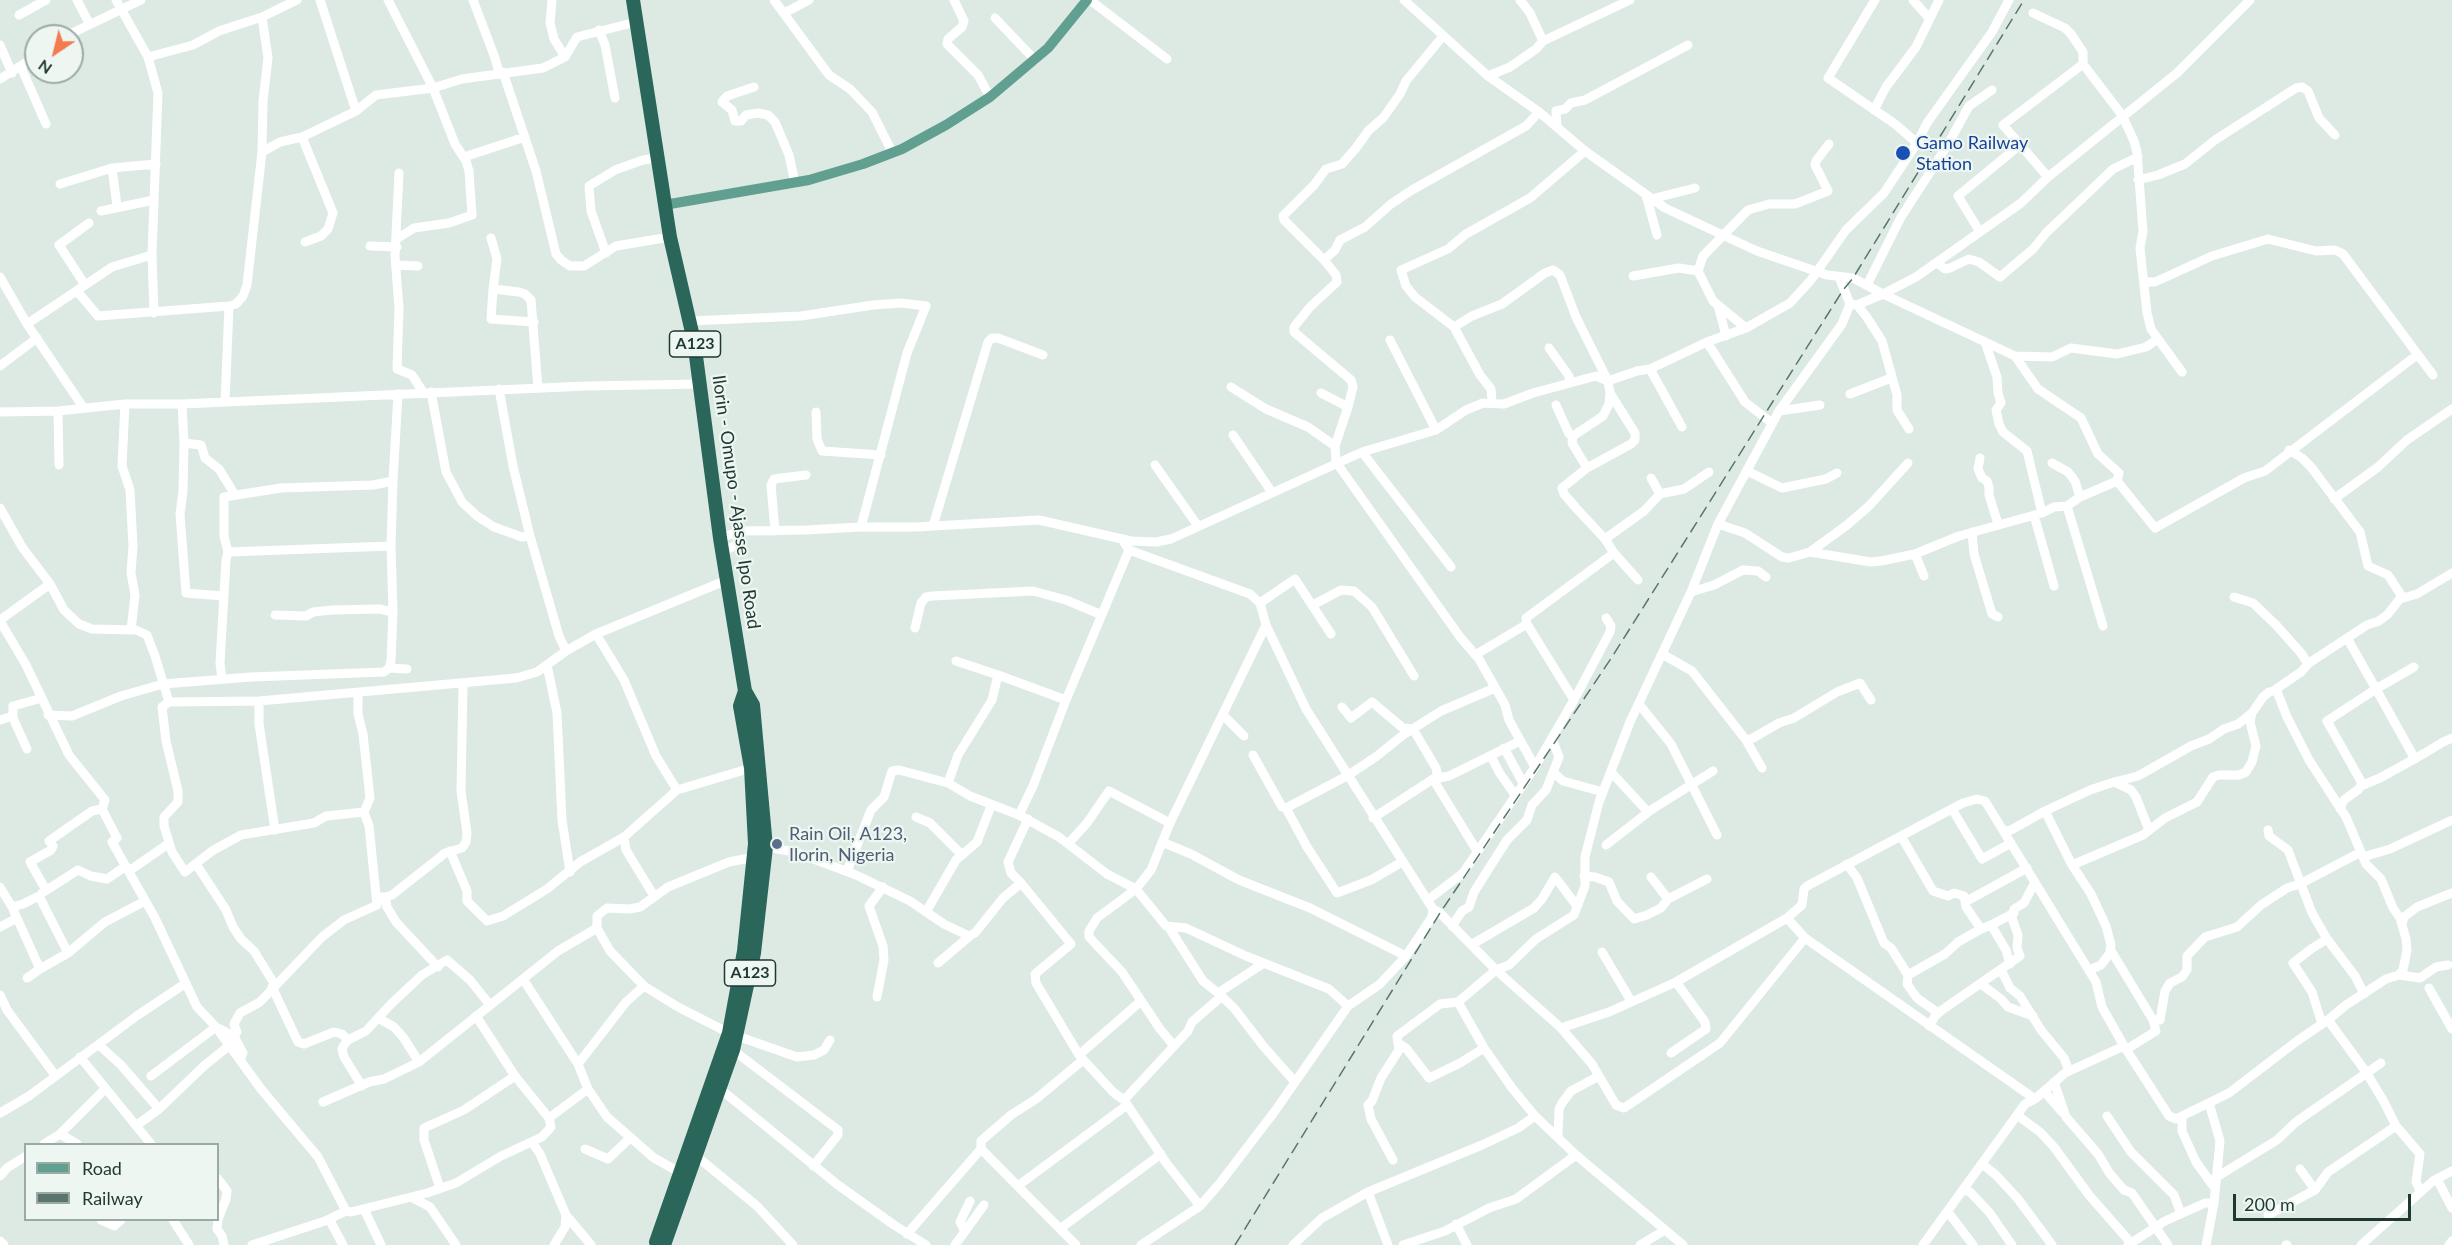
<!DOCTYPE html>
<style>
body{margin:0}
#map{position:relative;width:2452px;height:1245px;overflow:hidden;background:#ddeae4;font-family:Lato,sans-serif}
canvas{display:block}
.legend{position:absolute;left:24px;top:1143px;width:195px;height:78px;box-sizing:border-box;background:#eef6f2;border:2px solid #9baaa5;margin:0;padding:8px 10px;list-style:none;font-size:18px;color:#1f3932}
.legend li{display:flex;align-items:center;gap:12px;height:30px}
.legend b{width:30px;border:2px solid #9baaa5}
.north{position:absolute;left:24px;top:24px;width:60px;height:60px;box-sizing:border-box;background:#eef6f2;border:2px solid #9baaa5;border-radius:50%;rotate:215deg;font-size:16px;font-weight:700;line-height:24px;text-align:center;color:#1f3932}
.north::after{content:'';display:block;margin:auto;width:21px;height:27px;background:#f47a50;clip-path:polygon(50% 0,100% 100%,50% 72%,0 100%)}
.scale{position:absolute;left:2233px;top:1194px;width:178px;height:27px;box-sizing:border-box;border:3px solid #1f3932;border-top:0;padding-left:8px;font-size:18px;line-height:21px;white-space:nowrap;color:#1f3932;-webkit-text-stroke:4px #eef6f2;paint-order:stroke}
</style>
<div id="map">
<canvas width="2452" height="1245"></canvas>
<ul class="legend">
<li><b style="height:8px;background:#61a091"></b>Road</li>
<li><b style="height:8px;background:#59756e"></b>Railway</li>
</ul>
<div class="north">N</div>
<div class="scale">200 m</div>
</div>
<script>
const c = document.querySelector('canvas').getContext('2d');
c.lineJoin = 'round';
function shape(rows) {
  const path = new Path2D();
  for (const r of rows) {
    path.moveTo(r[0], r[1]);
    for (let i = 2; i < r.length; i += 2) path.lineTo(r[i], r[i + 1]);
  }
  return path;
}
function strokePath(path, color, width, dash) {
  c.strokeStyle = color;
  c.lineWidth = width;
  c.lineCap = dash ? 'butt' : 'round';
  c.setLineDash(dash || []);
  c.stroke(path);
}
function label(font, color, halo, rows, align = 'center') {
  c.font = font + ' Lato,sans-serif';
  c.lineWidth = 4.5;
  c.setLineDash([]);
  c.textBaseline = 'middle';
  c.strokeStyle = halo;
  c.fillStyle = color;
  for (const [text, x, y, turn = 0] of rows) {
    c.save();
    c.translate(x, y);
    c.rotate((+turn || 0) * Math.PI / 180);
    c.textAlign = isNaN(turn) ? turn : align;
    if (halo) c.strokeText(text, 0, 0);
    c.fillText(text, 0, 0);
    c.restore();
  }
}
const minor = shape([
 [77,0,89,23],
 [116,0,148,57,158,93,152,255,154,313],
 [320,0,356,111],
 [473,0,495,58,499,73],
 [552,0,550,23,554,39,565,57],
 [774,0,829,75,850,89,872,112,892,152],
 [954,0,964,21,962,27,948,39,947,44,978,75,990,97],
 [1090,0,1167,59],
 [1404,0,1488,76,1539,112,1585,151,1665,208,1757,251,1827,275,1853,278,1883,294,1916,277,2021,203,2048,177,2177,73,2250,0],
 [1520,0,1530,13,1543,41],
 [1875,0,1828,78,1895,124,1917,143],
 [1913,0,1929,18],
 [784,13,809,0],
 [19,15,46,0],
 [262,17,268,58,263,101,262,152],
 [995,18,1035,60],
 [599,30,605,45,615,98],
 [66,36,141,0],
 [1443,36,1406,81,1400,94,1383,118,1369,130,1356,148,1342,164,1326,169,1314,185,1283,216,1284,220,1324,260,1336,275,1337,282,1310,307,1294,327,1294,332,1351,380,1353,387,1348,407,1335,446,1336,462,1460,637,1479,659,1505,705,1509,720,1535,767],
 [0,45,12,73],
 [148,57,193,45,219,31,262,17,297,0],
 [21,67,46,124],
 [503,72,536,171,556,254,561,260,570,266,584,266,616,246,670,237],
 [1488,76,1510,67,1536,49,1543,41,1630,0],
 [0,79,36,56],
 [754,87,727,96,722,102,732,110,735,121,741,121,746,115,758,113,768,115,775,122,789,155,795,183],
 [1874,110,1886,87,1916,47,1939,0],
 [1557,127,1556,111,1565,109,1571,103,1585,100,1688,45],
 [302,137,333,213,328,229,321,236,305,242],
 [464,157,525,137],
 [112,168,117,206],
 [399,173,395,256,399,308,397,369,412,375,423,392],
 [2048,177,2003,125,2083,64],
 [2138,180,2158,175,2185,164,2215,140,2296,88,2302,87,2308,91,2319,118,2335,135],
 [60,184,112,168,156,164],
 [1646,195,1657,235],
 [1651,199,1695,188],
 [101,211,154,200],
 [1980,232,1958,196,2021,144],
 [398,238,414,228,449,223,472,215,469,171,466,161,455,144,433,88,462,79,543,68,565,57,577,37,636,22],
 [491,238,497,259,493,289,519,292,525,294,531,300,538,388],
 [370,246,397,247],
 [606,253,591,211,589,186,615,170,643,160,657,158],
 [1324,260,1335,250,1340,240,1365,227,1391,204,1412,190,1526,126,1539,112],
 [1937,263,1945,269,1950,268,1969,259,1979,262,2000,277,2033,249,2046,233,2113,169,2138,157],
 [396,265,418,266],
 [1698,271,1713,301,1746,328],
 [1633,276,1679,268,1698,271,1703,256,1748,210,1769,204,1795,204,1828,191,1815,165,1816,161,1829,144],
 [0,277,27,324,83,407],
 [1839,277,1850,304,1857,305,1866,316,1882,341,1897,395,1897,410,1909,429],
 [2144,282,2155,282,2212,256,2268,239,2316,251,2335,250,2343,254,2433,375],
 [85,285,59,245,89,223],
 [1867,285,1901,217,1947,146,1969,106,1992,90],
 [493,289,491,319,534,322],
 [77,291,98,316,229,306],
 [1718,305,1726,336],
 [1857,305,1883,294,2015,356,2038,389,2081,418,2098,454,2119,473,2117,481],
 [690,321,801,316,873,305,901,303,926,306,907,353,861,527],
 [27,324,112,267,152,255],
 [1454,327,1415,297,1406,286,1401,270,1448,249,1466,234,1530,198,1585,151],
 [2158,339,2182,372],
 [1390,340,1436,430],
 [1707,342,1745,402,1772,423],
 [1985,342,1997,377,1998,393,2001,403,1996,410,1999,424,2003,432,2027,451,2042,513],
 [1549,348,1569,376,1570,383],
 [2015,356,2052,357,2071,348,2117,354,2146,347,2158,339,2151,329,2147,313,2140,248,2143,231,2137,152,2134,141,2122,115,2083,64,2083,52,2071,34,2065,28,2033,13],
 [0,366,37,338],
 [1650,369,1682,427],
 [1231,387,1266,409,1308,427,1335,446],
 [431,392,446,472,462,502,477,516,494,527,522,537,530,536,513,466,499,389],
 [1321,393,1348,407],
 [1850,394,1891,378],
 [225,402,229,306,236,304,243,296,247,285,262,152,280,142,302,137,356,111,376,95,433,88,388,0],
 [1492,402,1491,389,1480,375,1454,327,1472,316,1502,304,1545,273,1553,270,1560,275,1576,317,1608,381,1610,393,1635,433,1635,440,1631,444,1587,468,1562,488,1564,494,1577,509,1605,539,1614,553,1638,580],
 [125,404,122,466,130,490,133,546,131,573,135,595,131,630],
 [182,404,184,443,201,445,205,458,219,469,235,495],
 [1556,405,1569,434,1573,436,1572,443,1587,468],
 [58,411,59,465],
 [1779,411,1820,405],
 [0,412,58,411,125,404,182,404,587,386,701,384],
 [816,412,817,439,822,451,881,455],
 [1233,435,1271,491],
 [1573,436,1603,416,1609,404,1610,393],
 [184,443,183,491,180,514,186,593,223,596],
 [2289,450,2302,458,2311,467,2360,532,2368,566,2388,575,2403,598,2417,594,2452,573],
 [1362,452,1451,567],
 [1980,458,1978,469,1982,478,1987,481,1989,487,1989,495,1998,524],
 [2052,463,2068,472,2075,481,2080,497],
 [1155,465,1198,526],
 [1747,471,1782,488,1826,479,1837,473],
 [1651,478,1660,494],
 [393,481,398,394],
 [2334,499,2378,467,2407,440,2452,409],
 [2067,506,2103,626],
 [0,508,22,547,50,584,64,610,79,624,92,629,136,630,147,635,155,656,169,702,259,701,516,678,537,672,566,651,596,634,727,580],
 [2034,515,2054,586],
 [1718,524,1745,533,1782,557,1789,558,1810,552,1871,562,1881,561,1915,554,1959,536,2042,513,2054,507,2067,506,2080,497,2117,481,2155,528,2244,478,2265,471,2417,355],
 [933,526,988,342,992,338,998,338,1043,355],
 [775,531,771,485,774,479,806,475],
 [1972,532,1974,554,1992,614,1998,617],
 [530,536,559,636,566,651],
 [720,538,741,531,806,530,861,527,916,527,1039,520,1131,541,1156,542,1171,539,1362,452,1436,430,1466,410,1483,403,1504,404,1533,393,1596,376,1608,381,1637,371,1650,369,1707,342,1746,328,1790,303,1811,280,1846,230,1884,193,1917,143,1927,123,1992,32,2009,0],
 [1122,539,1129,550,1250,594,1260,603,1266,625,1306,709,1433,909,1432,917,1406,956,1380,984,1348,1006,1275,1111,1220,1183,1200,1206,1141,1245],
 [1605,539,1644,511,1660,494,1684,489,1709,472],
 [228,552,224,536,224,497,281,488,373,485,393,481,391,546],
 [722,552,736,545,741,531],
 [1810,552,1847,525,1869,506,1908,463],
 [1915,554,1924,576],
 [1691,592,1714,585,1743,570,1758,571,1766,577],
 [2234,597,2253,603,2276,625,2301,653,2308,664],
 [1260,603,1295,579,1331,634],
 [1313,605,1341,590,1354,591,1372,607,1414,676],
 [275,615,306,616,313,612,332,610,379,609,393,612],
 [0,620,50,584],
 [0,621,26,665,69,755,105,800,102,809,117,838,112,842,155,918,197,1007,216,1027,261,1089,318,1157,346,1211],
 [1527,624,1526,618,1614,553],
 [915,628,921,603,926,597,932,596,1033,591,1066,600,1102,615],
 [596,634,624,680,656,756,677,790],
 [2347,638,2376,689,2414,667],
 [1662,654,1692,671,1746,740,1753,738,1779,723,1794,718,1837,692,1860,683,1871,700],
 [956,661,998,675],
 [547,665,557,713,562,820,570,872],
 [389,668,407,669],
 [1574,700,1610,632,1611,626,1606,618],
 [259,701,259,724,275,830],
 [169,702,162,707,166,741,178,791,178,802,164,817,164,826,172,852,185,872,212,851,241,835,314,823,326,816,364,812],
 [1639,704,1671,744,1717,835],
 [1342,707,1351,718,1372,702,1403,728,1413,729,1436,768,1438,778],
 [48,715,72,716,121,696,163,684,251,677,384,672,389,668,391,661,393,612,391,546,228,552,226,560,220,663,222,679],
 [1224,716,1244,736],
 [0,720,13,716],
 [1746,740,1762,768],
 [1504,748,1523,783],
 [27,749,13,718,13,706,42,698],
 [1253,755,1282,807,1286,808,1347,776,1377,756,1403,735,1441,711,1495,688],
 [1491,756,1499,772,1515,795],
 [2415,759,2376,689,2327,721,2363,785,2380,778,2425,753,2443,742,2452,738],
 [1611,772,1648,812],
 [1554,773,1563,781,1603,792],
 [1433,779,1477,851],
 [2114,782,2138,776,2191,746,2209,739,2224,729,2238,724,2252,713],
 [948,783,958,755,992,700,998,675,1066,700],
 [1286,808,1307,847,1337,893,1371,880,1402,862],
 [1952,809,1982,859,2011,843],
 [2340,809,2344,800,2359,789,2362,783],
 [2045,811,2090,790,2114,782,2131,790,2136,797,2149,830],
 [1019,815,1033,786,1066,700,1129,550],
 [916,817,930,823,962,855],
 [1373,818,1433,779,1449,776,1520,741],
 [2268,830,2269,836,2288,850,2312,913,2327,939],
 [2004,831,2011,830,2045,811,2072,865,2143,835,2165,818,2197,802,2213,777,2219,775,2239,775,2246,772,2252,762,2256,746,2250,722,2252,713,2263,697,2269,692,2277,690],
 [1901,836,1933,891,1948,896,1954,893,1964,896,1966,907,1981,929,1991,925],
 [624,837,626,850,654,896],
 [1162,842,1191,854,1239,880,1310,908,1406,956],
 [1068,844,1087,823,1109,791,1170,823],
 [1606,845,1651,810,1713,771],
 [766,847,795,852,856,875,910,901,944,924,969,936,975,933,1003,898,1021,883,1071,944,1035,974,1036,983,1079,1055,1113,1092,1124,1100,1167,1164,1200,1206],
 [450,851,467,891,467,901,487,921,503,916,547,889,580,862,624,837,677,790,751,768],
 [2363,857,2390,849,2452,820],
 [196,864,226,910,233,927,241,939,254,951,275,985],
 [1847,864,1857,878,1884,943,1891,948,1908,975,1907,984,1917,998,1938,1013],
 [2072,865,2091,894,2106,926,2111,945,2110,953,2101,965,2089,970],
 [129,871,168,844],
 [847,871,871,810,884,797,892,771,899,770,948,783,970,796,1019,815,1059,837,1107,874,1136,889,1166,926,1186,928,1246,956,1329,989,1348,1006],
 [1584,876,1595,877,1609,882,1617,901,1634,919,1647,915,1661,908,1668,899,1707,879],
 [1651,877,1668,899],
 [1021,883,1011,873,1008,862,1028,819],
 [0,887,12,907,40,969,68,953],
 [46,890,30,862,51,850,53,846,49,841,92,811,102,809],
 [42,893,78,870,91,876,107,879,126,866],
 [379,897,385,897,387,907,396,922,438,967],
 [385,897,392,895,439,858,445,853,462,848,466,842,467,833,461,791,463,684],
 [1429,899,1463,873,1535,767,1574,700,1527,624,1475,655],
 [1965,902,2027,868],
 [12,907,23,904,39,896,68,953,105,922,145,901],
 [1433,909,1440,913,1496,970,1458,1002,1484,1048,1512,1088,1535,1116,1576,1155,1683,1245],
 [926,912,956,860,977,842,991,806],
 [1787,918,1805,938,2035,1099,2025,1104,1923,1245],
 [2402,924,2404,917,2417,907,2452,893],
 [1168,926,1203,981,1218,993,1264,963],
 [1452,926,1462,911,1469,907,1474,892,1507,840,1527,820,1532,805,1546,790,1559,757,1552,739],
 [0,927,17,918],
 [1471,945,1534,908,1542,899,1555,877,1577,906],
 [2110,949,2153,1020,2156,1031,2127,1049],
 [1602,952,1631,1001],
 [938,963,971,935],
 [2010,964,2006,950,1991,925,2014,913],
 [2001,970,2010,988,2020,996,2041,1030,2064,1058,2069,1071],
 [1908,975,1945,954,1958,942,1981,929],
 [2399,975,2403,970,2407,950,2406,939,2400,918,2393,908,2381,879,2366,864,2346,817,2309,760,2287,717,2276,689,2301,672,2309,663,2367,625,2379,621,2388,614,2402,596],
 [27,978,40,969],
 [523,979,578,1064,588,1089,607,1117,654,1158,679,1172],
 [1981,984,2001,999,2008,1007,2033,1016],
 [272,987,298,1042,304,1044,334,1032,342,1034,348,1040],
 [2429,988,2452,1029],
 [1218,993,1234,1008,1264,1047,1295,1082],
 [0,995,7,1010,55,1075],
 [877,997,884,960,883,946,869,906,883,887],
 [476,1016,515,1076,549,1118],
 [378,1018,394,1027,403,1037,419,1062],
 [2153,1020,2160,1020,2165,991,2170,983,2182,977,2187,970,2187,956,2205,937,2237,927,2261,905,2287,888,2300,884,2361,852],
 [2328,1020,2346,1005,2386,979,2399,975,2420,978,2436,967,2448,965],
 [2322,1024,2312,992,2293,963,2311,949,2327,939,2355,976,2364,994],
 [1929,1026,1936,1015,1942,1010,2020,956,2017,948,2018,935,2012,918,2014,909,2024,903,2035,882],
 [1561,1028,1609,1012,1676,982,1787,918,1802,905,1804,889,1807,886,1963,803,1977,799,1985,801,2096,982,2102,1007,2124,1046,2065,1073,2035,1099],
 [729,1033,678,1007,644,986,610,951,597,928,597,916,607,908,629,909,640,907,668,887,729,862,755,857],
 [234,1036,243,1053,240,1060],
 [737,1036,797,1057,814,1055,824,1050,830,1040],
 [1398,1043,1406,1048,1429,1078,1460,1063,1484,1048],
 [99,1045,121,1065,159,1109],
 [1174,1046,1160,1029,1122,972,1089,937,1089,931,1097,918,1136,889,1151,870,1170,823,1266,625],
 [2124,1046,2169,1116,2176,1119,2229,1093,2297,1041,2328,1020,2366,1072,2384,1102,2396,1126],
 [733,1050,838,1130,838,1135,813,1166],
 [1671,1053,1706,1029,1705,1022,1676,982],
 [1079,1055,1141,1001],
 [80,1057,151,1144],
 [578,1064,626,1002,644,986],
 [151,1076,216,1027,234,1036,237,1032,234,1024,240,1013,260,1002,322,937,344,920,377,905,369,826,364,812,370,798,363,734,358,714,358,694],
 [1599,1076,1616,1105,1624,1108,1720,1043,1805,938],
 [2054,1082,2066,1117,2098,1154,2110,1174,2124,1190,2132,1193,2168,1245],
 [362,1086,344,1057,342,1049,344,1045,348,1040,366,1031,392,1003,422,975,447,960,470,980,490,1005],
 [719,1088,838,1185,894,1225,926,1245],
 [2044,1091,2062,1112],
 [1124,1100,1188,1031,1192,1022,1222,996],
 [323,1102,369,1082,384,1079,419,1062,558,951,597,928],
 [0,1113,29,1096,138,1015,186,983],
 [2017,1115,2040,1132,2054,1147,2089,1195,2131,1243],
 [2107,1116,2131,1152,2174,1195,2181,1214],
 [2182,1117,2182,1131,2196,1162,2214,1187],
 [137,1125,159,1109,205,1065,230,1045],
 [60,1134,77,1144],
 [1558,1137,1559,1109,1562,1103,1571,1091,1599,1076,1592,1064,1561,1028,1496,970,1509,965,1536,939,1574,915,1585,886,1585,857,1599,802,1630,722,1691,592,1718,524,1779,411,1842,324,1850,304],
 [532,1142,540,1154,566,1215,565,1227,554,1245],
 [44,1144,60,1134,105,1089],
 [585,1149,608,1159,630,1138],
 [981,1149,1076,1245],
 [695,1155,757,1206,793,1245],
 [1393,1160,1371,1119,1368,1105,1372,1101,1381,1078,1399,1050,1397,1036,1440,1004,1458,1002],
 [1982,1164,1996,1175,2018,1199,2052,1245],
 [2300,1169,2315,1190],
 [0,1176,7,1168,26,1156],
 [2215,1178,2277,1140,2296,1122,2381,1063],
 [218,1179,227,1191,226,1199,218,1219,217,1229,222,1236,224,1245],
 [2437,1179,2452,1208],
 [1019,1185,1127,1105],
 [440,1188,424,1140,424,1128,464,1110,515,1076],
 [1963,1190,1970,1192,1989,1212,2012,1245],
 [1368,1192,1388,1245],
 [411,1197,430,1207,456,1245],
 [364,1209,381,1245],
 [1945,1214,1951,1216,1973,1245],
 [566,1215,591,1245],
 [2268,1215,2315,1190,2328,1172,2396,1126,2420,1154,2416,1182,2421,1192],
 [329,1219,343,1245],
 [101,1220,114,1226,121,1220],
 [173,1220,189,1245],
 [1456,1224,1467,1245],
 [1061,1228,1161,1154],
 [965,1231,960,1222,970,1201],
 [907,1234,981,1149,981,1141,1011,1115,1036,1099,1083,1060],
 [0,1241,4,1245],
 [252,1245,325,1221,346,1211,351,1212,427,1193,456,1183,501,1156,542,1137,551,1127,549,1118,588,1089],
 [955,1245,984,1205],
 [1293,1245,1322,1218,1368,1192,1482,1145,1518,1128,1535,1116],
 [1403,1245,1445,1231,1489,1208,1516,1199,1576,1155],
 [1640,1245,1665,1230],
 [2128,1245,2165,1221,2205,1203,2214,1203],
 [2206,1245,2214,1203,2220,1141,2209,1103],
 [2286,1245,2287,1245],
 [2361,1245,2433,1181,2452,1171],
 [2449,1245,2452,1241]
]);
const major = shape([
 [664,205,809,180,863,164,902,149,946,125,990,97,1048,48,1087,0]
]);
const highway = shape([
 [633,0,670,237,694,341,720,538,745,691,753,705,766,847,754,953,733,1050,664,1245],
 [656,1242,729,1033,744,951,755,844,751,768,740,706,745,691]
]);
const rail = shape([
 [1235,1245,1440,913,1612,657,1843,290,1853,278,2024,0]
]);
const markers = [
 [1903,153,8,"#1a4fb4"],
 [777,844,6,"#5c6f8a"]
];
const shields = [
 [695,344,51],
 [750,973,51]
];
const shieldNames = [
 ["A123",695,344],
 ["A123",750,973]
];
const transitNames = [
 ["Gamo Railway",1916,143],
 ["Station",1916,164]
];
const streetNames = [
 ["Ilorin - Omupo - Ajasse Ipo Road",736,502,82]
];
const serviceNames = [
 ["Rain Oil, A123,",789,834],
 ["Ilorin, Nigeria",789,855]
];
strokePath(minor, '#fff', 9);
strokePath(major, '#61a091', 10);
strokePath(highway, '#2a665a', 14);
strokePath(rail, '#59756e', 1.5, [12, 6]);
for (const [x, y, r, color] of markers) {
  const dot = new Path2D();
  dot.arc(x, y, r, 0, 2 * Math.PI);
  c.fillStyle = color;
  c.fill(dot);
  strokePath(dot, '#eef6f2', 2);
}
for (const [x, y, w] of shields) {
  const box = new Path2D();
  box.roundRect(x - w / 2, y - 13, w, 26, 4.5);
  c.fillStyle = '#eef6f2';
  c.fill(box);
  strokePath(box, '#1f3932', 1.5);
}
label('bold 16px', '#1f3932', null, shieldNames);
label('18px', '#164399', '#eef6f2', transitNames, 'left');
label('18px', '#1f3932', '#eef6f2', streetNames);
label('18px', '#4e5e75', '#eef6f2', serviceNames, 'left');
</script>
